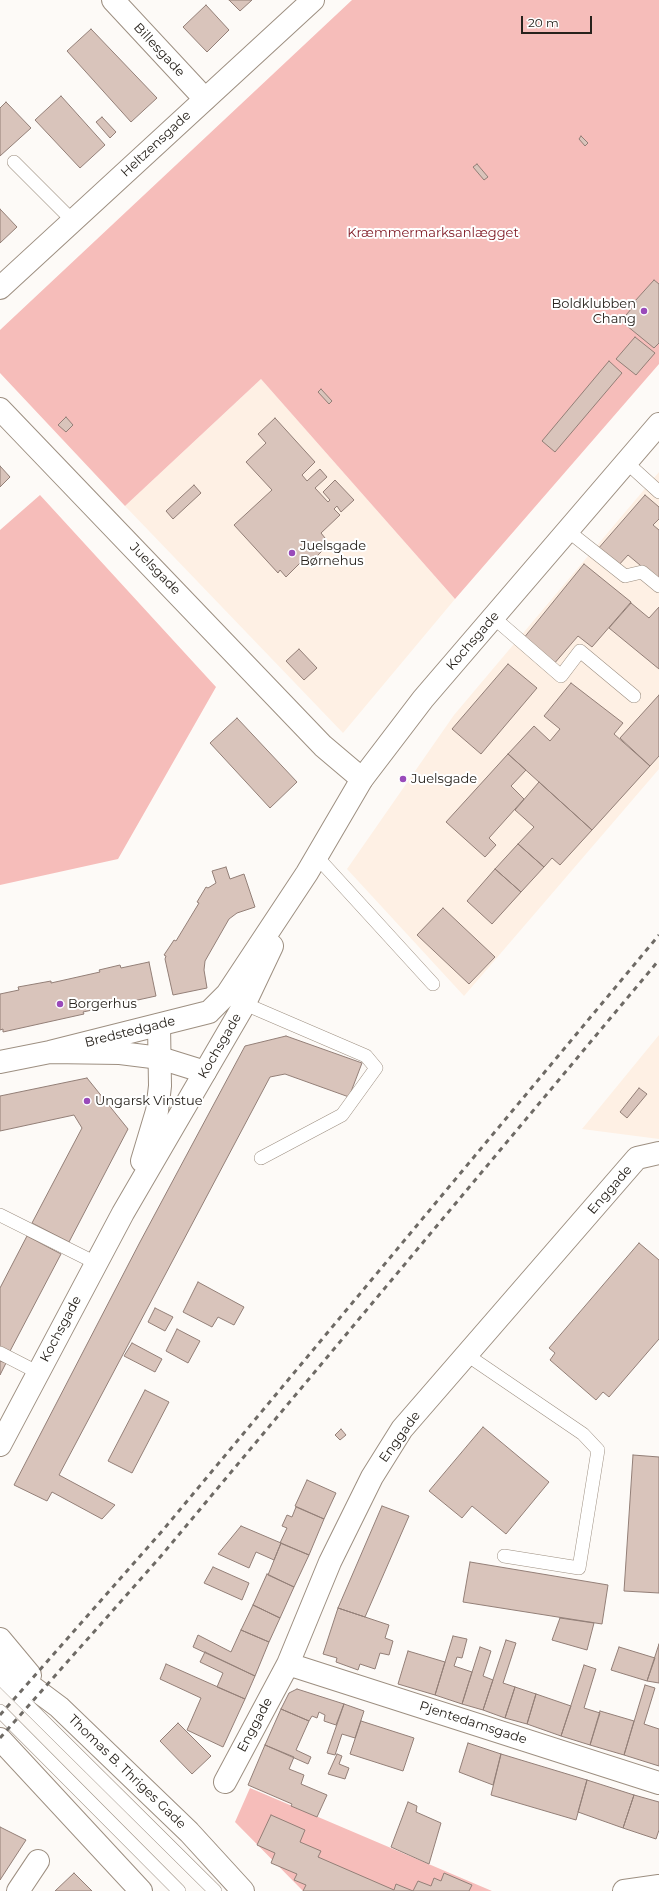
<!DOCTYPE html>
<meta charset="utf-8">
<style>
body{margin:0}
#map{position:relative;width:659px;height:1891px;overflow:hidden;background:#fdfaf7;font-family:Montserrat,sans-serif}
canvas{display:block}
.scale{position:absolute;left:521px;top:16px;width:71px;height:18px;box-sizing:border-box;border:2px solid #27221c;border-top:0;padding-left:5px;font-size:12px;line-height:14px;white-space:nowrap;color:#27221c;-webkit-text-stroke:3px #fff;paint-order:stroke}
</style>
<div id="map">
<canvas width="659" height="1891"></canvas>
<div class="scale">20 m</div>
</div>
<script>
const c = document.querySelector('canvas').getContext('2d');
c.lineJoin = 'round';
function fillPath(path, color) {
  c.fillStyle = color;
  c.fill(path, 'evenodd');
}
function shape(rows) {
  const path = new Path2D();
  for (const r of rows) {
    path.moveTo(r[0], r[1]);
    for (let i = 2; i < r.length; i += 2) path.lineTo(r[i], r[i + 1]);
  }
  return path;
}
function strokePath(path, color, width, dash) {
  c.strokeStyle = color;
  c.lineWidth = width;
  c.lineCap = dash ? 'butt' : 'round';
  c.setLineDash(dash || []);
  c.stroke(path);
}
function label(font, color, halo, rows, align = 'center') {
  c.font = font + ' Montserrat,sans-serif';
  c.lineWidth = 4;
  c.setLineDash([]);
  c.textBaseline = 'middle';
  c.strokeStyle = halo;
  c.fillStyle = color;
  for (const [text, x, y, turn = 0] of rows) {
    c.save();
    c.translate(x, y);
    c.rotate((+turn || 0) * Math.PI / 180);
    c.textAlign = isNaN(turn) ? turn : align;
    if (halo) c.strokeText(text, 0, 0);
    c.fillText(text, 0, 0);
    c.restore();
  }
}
const built = shape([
 [261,379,455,599,343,733,125,506],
 [659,472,659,769,464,996,347,869,454,715],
 [659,1035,659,1139,582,1129]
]);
const green = shape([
 [352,0,659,0,659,364,455,599,261,379,125,506,0,373,0,330],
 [40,495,216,687,118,859,0,885,0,530],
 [250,1788,492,1891,303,1891,235,1822]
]);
const building = shape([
 [229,0,252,0,240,11,229,0],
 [206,5,229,30,207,52,183,27,206,5],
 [91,29,157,98,131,122,67,51,91,29],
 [61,96,105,145,80,168,35,120,61,96],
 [6,102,31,128,0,156,0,108,6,102],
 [102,117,116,132,110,138,96,122,102,117],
 [581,136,588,143,585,146,579,139,581,136],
 [477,164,488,177,484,180,473,167,477,164],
 [0,209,17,227,0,243,0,209],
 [654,280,659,284,659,343,654,348,621,321,637,302,635,301,654,280],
 [635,337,655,353,636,375,616,359,635,337],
 [609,361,622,373,555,452,542,441,609,361],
 [321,389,332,401,329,404,318,392,321,389],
 [66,417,73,425,66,432,58,425,66,417],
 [275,418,315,462,302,475,307,481,320,469,327,477,315,488,328,502,330,500,323,492,335,480,354,500,341,512,337,506,334,509,340,515,321,533,325,538,323,540,328,545,309,564,304,559,286,577,280,570,278,573,234,525,272,490,246,462,266,443,258,434,275,418],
 [0,466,10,477,0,487,0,466],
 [194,485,201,493,173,519,166,511,194,485],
 [645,495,659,507,659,519,653,525,659,530,659,581,628,555,617,567,597,550,645,495],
 [584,564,631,602,592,647,578,636,553,665,523,639,584,564],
 [631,603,649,618,659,607,659,669,609,628,631,603],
 [299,649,317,668,304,680,286,661,299,649],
 [508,664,537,688,481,754,452,729,508,664],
 [571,683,623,723,614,734,650,766,592,830,508,754,534,726,550,741,560,729,544,716,571,683],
 [659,695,659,756,650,766,620,738,659,695],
 [237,718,297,782,270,808,210,743,237,718],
 [508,754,526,770,511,786,524,799,489,838,496,845,485,857,446,822,508,754],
 [539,782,592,830,560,865,552,858,544,867,518,844,534,827,515,810,539,782],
 [518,844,544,867,521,892,495,869,518,844],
 [226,867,230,879,244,874,255,907,237,913,229,919,205,961,204,970,207,988,173,995,165,959,166,956,164,955,174,940,176,941,199,903,197,902,206,887,208,888,216,883,212,871,226,867],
 [495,869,521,892,492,924,467,901,495,869],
 [443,908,495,957,469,984,417,935,443,908],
 [149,962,156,996,83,1012,84,1014,3,1032,3,1029,0,1030,0,994,19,990,18,987,51,981,51,983,100,972,99,970,120,965,121,968,149,962],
 [286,1036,362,1063,349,1097,285,1074,270,1077,59,1475,115,1505,102,1519,52,1492,47,1501,14,1485,140,1242,245,1046,286,1036],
 [87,1078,128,1129,69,1242,32,1223,82,1128,74,1115,0,1131,0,1096,87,1078],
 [639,1088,647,1094,627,1118,620,1112,639,1088],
 [27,1236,61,1254,9,1353,0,1349,0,1288,27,1236],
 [639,1243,659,1260,659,1339,609,1397,603,1392,596,1400,550,1360,555,1353,549,1348,639,1243],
 [198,1282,244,1307,234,1325,218,1317,212,1327,183,1312,198,1282],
 [155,1308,173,1317,165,1331,148,1322,155,1308],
 [177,1329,200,1341,188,1363,166,1351,177,1329],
 [132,1343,162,1359,155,1372,124,1356,132,1343],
 [0,1361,6,1363,0,1375,0,1361],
 [145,1390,169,1402,132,1473,108,1461,145,1390],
 [483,1427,549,1482,506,1534,472,1506,462,1518,429,1491,483,1427],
 [341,1429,346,1435,340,1440,335,1435,341,1429],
 [633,1455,659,1457,659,1593,624,1591,633,1455],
 [307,1480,336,1493,324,1519,295,1506,307,1480],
 [382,1506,409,1516,365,1617,338,1608,382,1506],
 [296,1507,324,1519,309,1555,280,1543,287,1528,282,1526,287,1515,292,1517,296,1507],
 [241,1526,281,1543,274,1560,256,1552,249,1568,218,1554,241,1526],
 [281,1543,309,1555,294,1587,268,1575,281,1543],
 [470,1562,608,1585,602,1624,463,1602,470,1562],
 [213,1567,249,1583,242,1600,204,1583,213,1567],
 [267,1574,294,1587,280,1618,253,1605,267,1574],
 [253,1605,280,1618,269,1642,241,1630,253,1605],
 [338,1608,389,1625,385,1638,393,1641,389,1655,380,1653,375,1669,360,1664,358,1670,336,1662,337,1658,323,1654,338,1608],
 [560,1618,594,1623,587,1650,552,1640,560,1618],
 [241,1630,269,1642,255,1676,193,1647,198,1635,231,1652,241,1630],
 [453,1636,467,1639,462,1658,457,1657,454,1666,472,1672,462,1704,435,1695,453,1636],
 [506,1640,516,1643,503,1683,515,1687,505,1718,483,1710,506,1640],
 [659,1644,659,1683,647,1681,659,1644],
 [480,1647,491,1651,483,1676,493,1680,483,1710,462,1704,480,1647],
 [619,1647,655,1658,647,1681,611,1670,619,1647],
 [408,1651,445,1662,435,1695,398,1684,408,1651],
 [205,1652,255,1676,245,1699,217,1687,223,1673,200,1662,205,1652],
 [166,1664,245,1699,223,1747,187,1730,201,1698,160,1679,166,1664],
 [584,1665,596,1669,584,1708,600,1713,590,1745,561,1736,584,1665],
 [645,1685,655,1688,644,1724,659,1729,659,1766,624,1755,645,1685],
 [515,1687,536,1694,527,1724,505,1718,515,1687],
 [297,1689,344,1704,336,1725,324,1721,325,1715,319,1712,317,1718,312,1716,309,1721,281,1709,289,1693,297,1689],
 [536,1694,571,1706,561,1736,527,1724,536,1694],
 [344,1704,364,1711,355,1738,342,1734,335,1755,327,1753,344,1704],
 [281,1709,309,1721,296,1750,311,1757,308,1764,265,1745,281,1709],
 [600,1711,634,1721,624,1755,590,1745,600,1711],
 [361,1721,414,1738,403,1771,350,1754,361,1721],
 [178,1723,211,1756,192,1774,160,1741,178,1723],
 [468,1743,501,1754,493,1785,459,1772,468,1743],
 [265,1745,294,1757,289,1769,304,1775,301,1784,327,1795,317,1817,291,1806,292,1804,248,1785,265,1745],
 [337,1754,342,1756,339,1764,349,1768,345,1779,328,1774,337,1754],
 [501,1754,587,1780,576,1820,491,1795,501,1754],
 [587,1780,634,1795,623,1828,578,1812,587,1780],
 [634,1795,659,1802,659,1830,656,1839,623,1828,634,1795],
 [408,1802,417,1806,416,1812,441,1823,429,1864,391,1847,408,1802],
 [271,1815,305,1830,300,1842,321,1851,318,1857,394,1890,396,1884,413,1891,418,1881,431,1886,434,1878,441,1881,444,1873,472,1885,469,1891,303,1891,306,1885,294,1880,297,1874,271,1863,275,1853,257,1845,271,1815],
 [0,1827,26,1840,0,1880,0,1827],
 [74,1873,92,1891,55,1891,74,1873]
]);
const service = shape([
 [14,162,73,221],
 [626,462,659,492],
 [568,531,625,576,642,572,659,586],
 [493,617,561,676,580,651,634,696],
 [317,857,433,984],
 [238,1001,366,1056,376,1068,342,1115,261,1158],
 [0,1215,96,1263],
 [0,1353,37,1372],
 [467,1355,583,1434,598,1450,579,1568,504,1556],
 [0,1678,215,1891],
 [0,1711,179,1891]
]);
const minor = shape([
 [113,0,205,99],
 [0,409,323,746,362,779],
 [288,1664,659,1783],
 [225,1782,288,1664,330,1562,372,1477,402,1429,637,1158,659,1153],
 [18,1891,38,1861]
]);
const tertiary = shape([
 [0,288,313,0],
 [142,1161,157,1111,160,1086,159,1025],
 [0,1445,123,1213,205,1072],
 [0,1639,30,1675],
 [0,1663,59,1707,189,1832,243,1891],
 [0,1739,141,1891],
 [624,1891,659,1886]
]);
const secondary = shape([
 [209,1012,227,994,307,873,362,779,423,699,659,424],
 [50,1052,120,1053,160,1058,205,1072,244,1005,272,946],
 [0,1062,50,1052,209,1012]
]);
const rail = shape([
 [0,1715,163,1530,659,935],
 [0,1738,161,1556,659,960]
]);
const markers = [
 [644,311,4,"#994aba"],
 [292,553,4,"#994aba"],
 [403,779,4,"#994aba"],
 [60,1004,4,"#994aba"],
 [87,1101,4,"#994aba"]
];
const streetNames = [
 ["Billesgade",159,50,47],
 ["Heltzensgade",156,144,-43],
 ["Juelsgade",155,569,46],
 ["Kochsgade",473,641,-49],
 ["Bredstedgade",130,1032,-14],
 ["Kochsgade",220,1046,-60],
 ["Enggade",610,1190,-49],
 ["Kochsgade",61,1329,-62],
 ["Enggade",400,1437,-54],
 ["Pjentedamsgade",473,1723,18],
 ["Enggade",255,1725,-62],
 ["Thomas B. Thriges Gade",127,1772,44]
];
const parkNames = [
 ["Kræmmermarksanlægget",433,233]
];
const poiNames = [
 ["Boldklubben",636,304,"right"],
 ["Chang",636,319,"right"],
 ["Juelsgade",300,546],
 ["Børnehus",300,561],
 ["Juelsgade",411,779],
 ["Borgerhus",68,1004],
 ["Ungarsk Vinstue",95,1101]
];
fillPath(built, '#fef0e4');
fillPath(green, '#f6bdba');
fillPath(building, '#d9c4bb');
strokePath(building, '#937f77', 1);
strokePath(service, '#9d8f81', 14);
strokePath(minor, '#9d8f81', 24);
strokePath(tertiary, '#9d8f81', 24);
strokePath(secondary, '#9d8f81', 24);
strokePath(service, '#fff', 13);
strokePath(minor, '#fff', 22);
strokePath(tertiary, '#fff', 22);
strokePath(secondary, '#fff', 22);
strokePath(rail, '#6e6a65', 3, [5, 5]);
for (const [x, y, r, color] of markers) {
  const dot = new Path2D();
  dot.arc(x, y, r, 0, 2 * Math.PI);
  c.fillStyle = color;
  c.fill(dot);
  strokePath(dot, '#fff', 1.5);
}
label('13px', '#27221c', '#fff', streetNames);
label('13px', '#7d1520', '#fff', parkNames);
label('13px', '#27221c', '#fff', poiNames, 'left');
</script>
